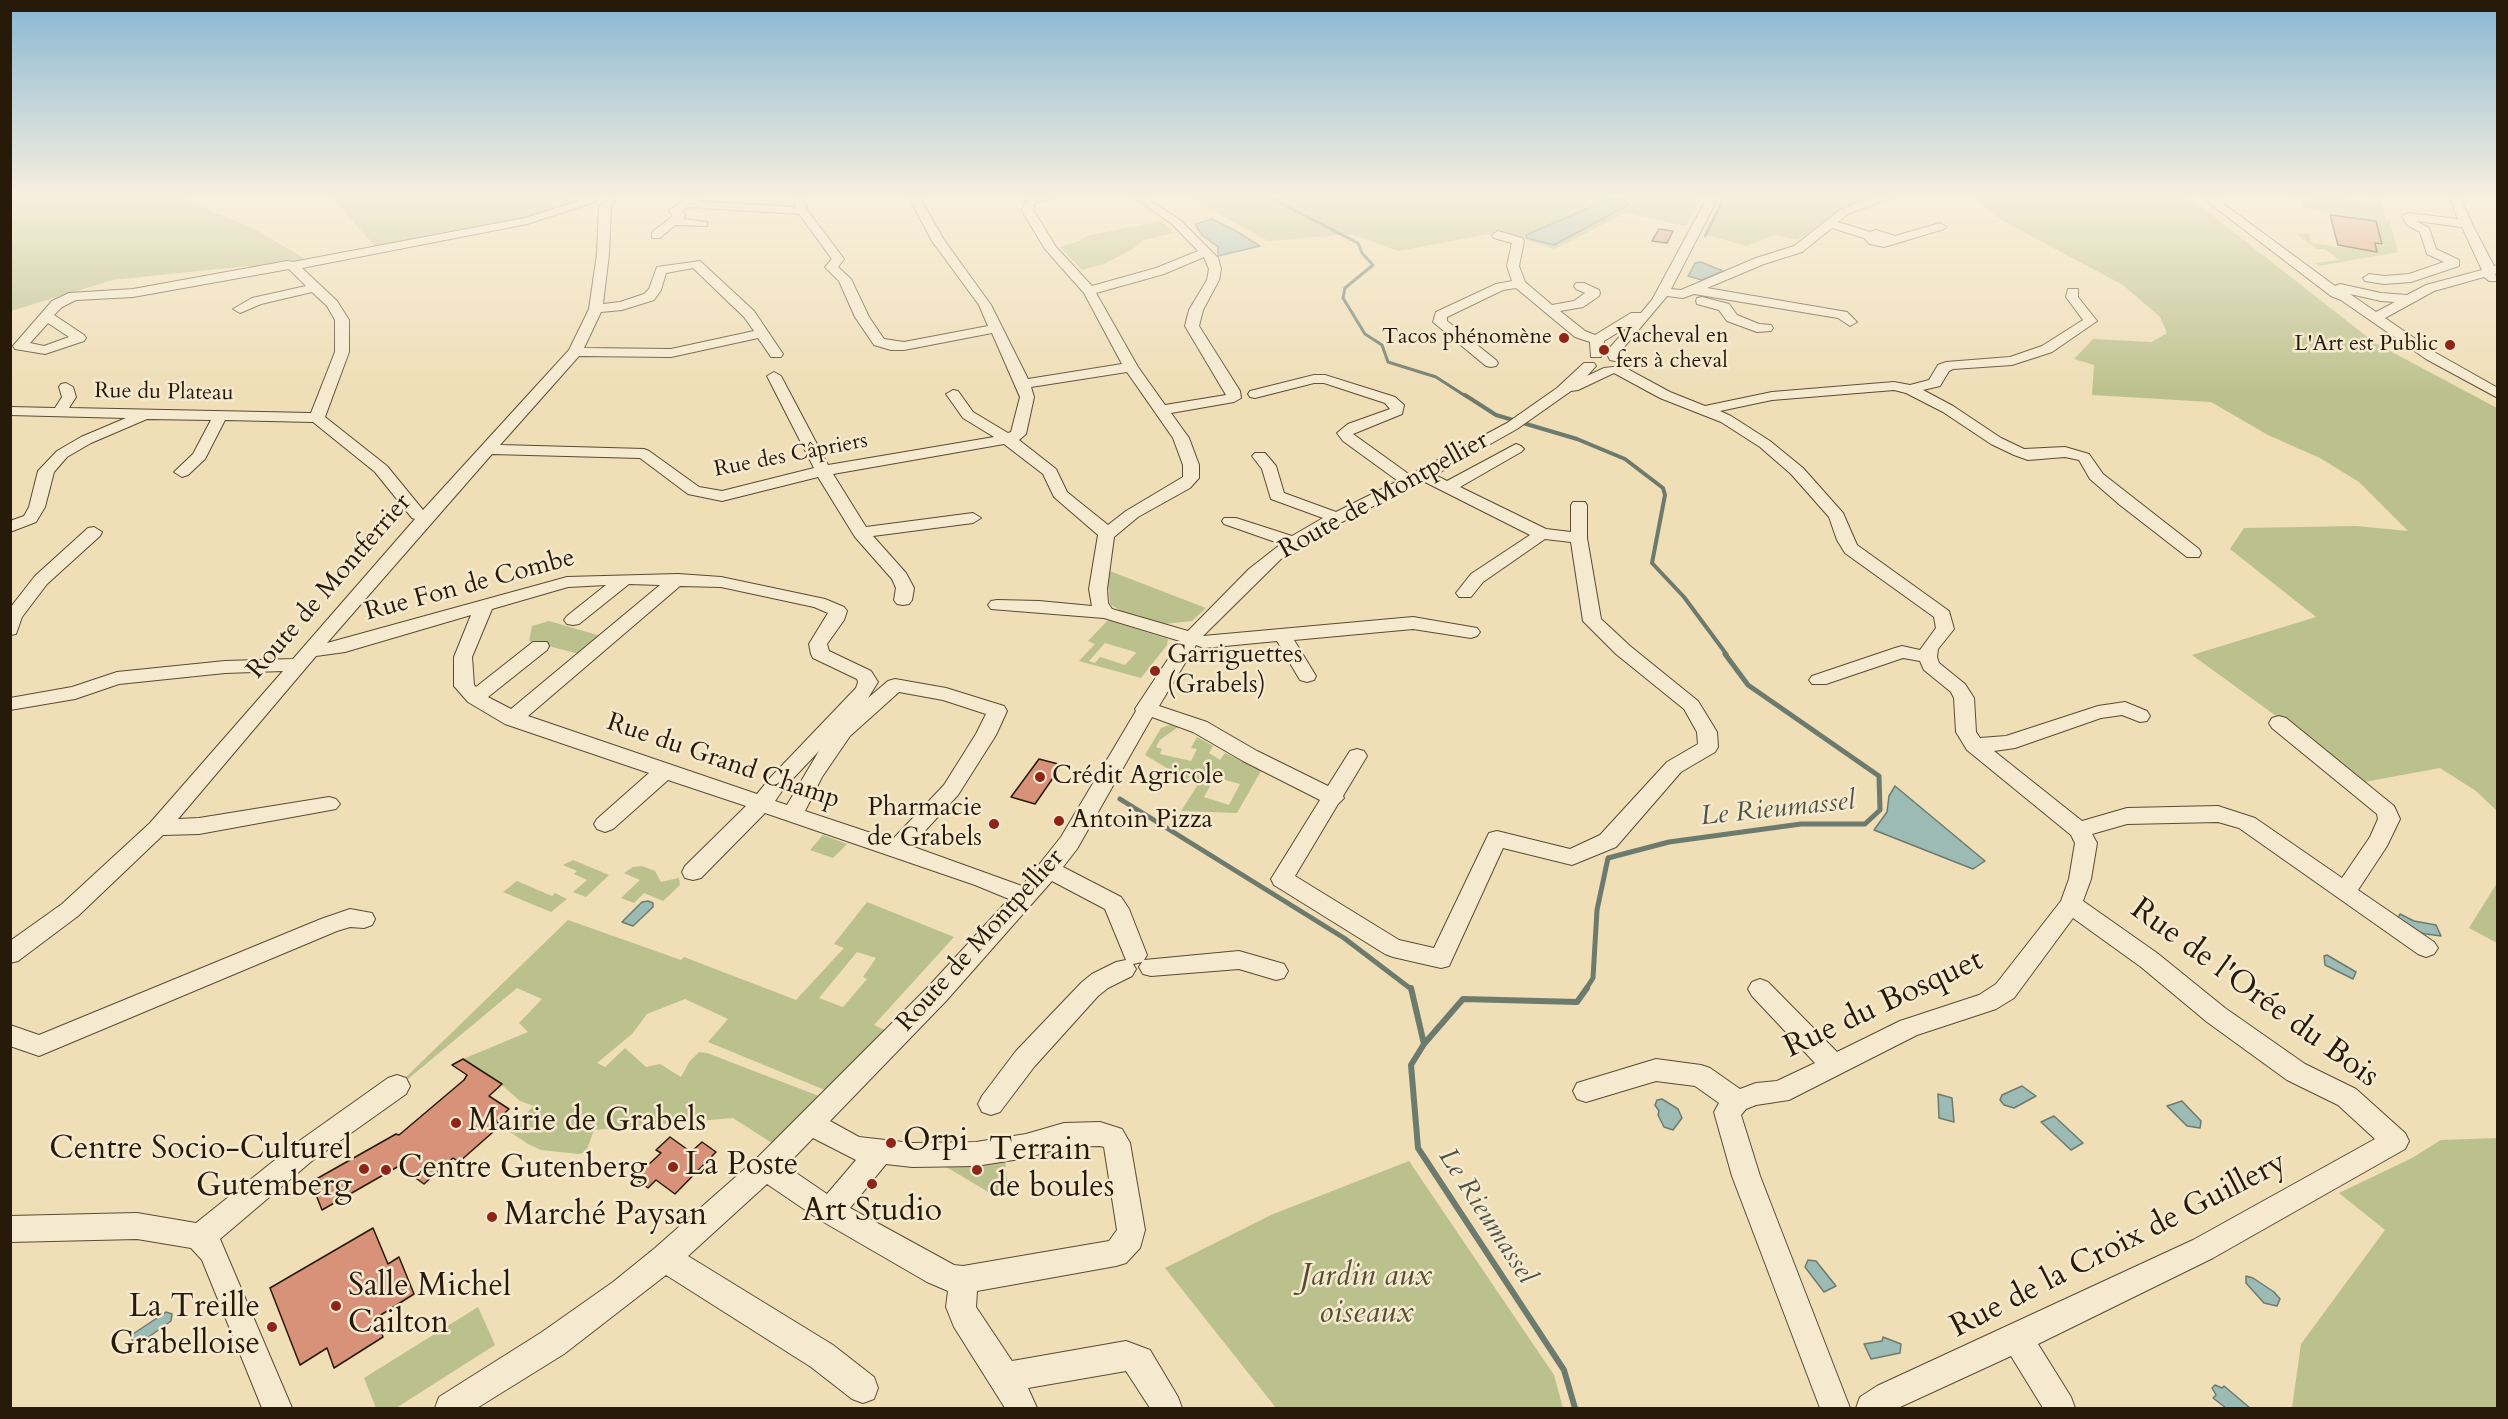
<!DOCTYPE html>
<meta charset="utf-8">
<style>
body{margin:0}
#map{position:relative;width:2508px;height:1419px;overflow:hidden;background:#efdeb6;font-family:Cardo,serif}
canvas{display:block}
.frame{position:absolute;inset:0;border:12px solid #281a08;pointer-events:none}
</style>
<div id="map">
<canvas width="2508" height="1419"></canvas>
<div class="frame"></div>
</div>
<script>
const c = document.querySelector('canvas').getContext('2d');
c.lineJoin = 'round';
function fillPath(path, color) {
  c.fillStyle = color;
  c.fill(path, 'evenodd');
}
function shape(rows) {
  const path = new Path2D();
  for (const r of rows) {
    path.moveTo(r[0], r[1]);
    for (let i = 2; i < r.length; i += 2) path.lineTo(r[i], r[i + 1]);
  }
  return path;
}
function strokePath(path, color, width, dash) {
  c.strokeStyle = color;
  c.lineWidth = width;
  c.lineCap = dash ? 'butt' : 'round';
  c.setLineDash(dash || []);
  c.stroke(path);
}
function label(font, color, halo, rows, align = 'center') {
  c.font = font + ' Cardo,serif';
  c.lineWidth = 5;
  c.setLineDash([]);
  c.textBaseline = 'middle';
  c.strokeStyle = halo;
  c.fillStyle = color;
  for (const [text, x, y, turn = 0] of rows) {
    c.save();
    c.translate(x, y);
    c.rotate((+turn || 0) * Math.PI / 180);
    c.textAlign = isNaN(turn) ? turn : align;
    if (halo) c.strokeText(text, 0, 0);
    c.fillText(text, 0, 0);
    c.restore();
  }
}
const green = shape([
 [11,196,181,196,213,212,251,227,307,260,266,268,247,266,113,280,11,311],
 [329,196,578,196,568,205,529,218,376,247],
 [1187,196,1701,196,1686,226,1625,213,1555,249,1500,232,1398,251,1352,234,1268,241],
 [1727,196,1869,196,1841,209,1798,240,1775,235,1747,246,1707,235],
 [1971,196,2185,196,2208,212,2375,343,2497,408,2497,811,2476,791,2440,768,2359,783,2283,721,2192,655,2316,617,2230,549,2244,528,2356,526,2408,531,2359,482,2320,458,2268,435,2211,402,2092,395,2094,365,2074,359,2093,339,2152,342,2167,333,2160,317,2123,285,2003,221],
 [2311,196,2330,196,2369,203,2376,203,2374,196,2380,196,2386,220,2390,221,2398,252,2319,266,2314,263,2339,260,2325,249,2317,249,2296,234,2309,233,2311,243,2339,247,2377,252,2376,245,2387,246,2382,244,2376,221,2334,215,2333,213,2348,215,2303,207,2301,200,2289,197,2307,199],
 [1162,221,1174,233,1143,240,1131,250,1104,264,1082,270,1060,247,1079,241,1086,236],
 [1107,570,1206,608,1192,621,1164,624,1121,611,1110,604],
 [1108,620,1168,639,1167,645,1141,678,1079,661,1095,644,1088,641],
 [1105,643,1135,652,1136,653,1125,665,1100,657,1095,663,1089,661],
 [549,621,601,636,579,654,529,641,532,626],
 [1170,725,1178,727,1160,740,1156,747,1162,749,1160,754,1191,761,1197,749,1191,748,1197,737,1213,746,1209,753,1220,760,1225,753,1261,771,1237,813,1181,811,1197,786,1145,755,1161,728],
 [1215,777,1240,784,1229,805,1204,797],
 [823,835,847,844,833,858,810,850],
 [573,860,609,875,586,897,573,892,587,880,574,874,577,871,563,865],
 [642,866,655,871,661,882,679,878,680,885,663,901,644,893,634,903,621,898,640,880,624,873,633,867],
 [517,881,552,896,555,893,567,899,551,912,503,892],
 [2497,883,2497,943,2469,928],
 [867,902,954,937,874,1025,885,1030,825,1090,708,1042,728,1019,685,999,647,1014,632,1034,597,1063,605,1067,625,1048,646,1067,660,1064,681,1077,689,1062,699,1052,707,1053,819,1096,772,1143,733,1118,594,1130,586,1152,579,1154,541,1150,528,1144,507,1130,534,1106,520,1101,496,1080,463,1059,528,1032,519,1023,542,999,517,988,408,1079,406,1077,568,920,681,960,684,957,796,1000,844,948,834,944],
 [857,952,876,958,863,977,867,979,843,1007,819,998],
 [2497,1138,2497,1408,2292,1408,2301,1344,2385,1230,2339,1193,2412,1158,2441,1140],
 [1005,1159,1007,1181,998,1191,990,1193,936,1161],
 [1409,1161,1554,1375,1563,1408,1276,1408,1165,1268,1271,1215],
 [478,1307,495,1345,396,1408,376,1408,364,1378]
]);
const water = shape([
 [1617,199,1629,203,1628,205,1554,245,1527,238,1526,235,1603,202,1617,199],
 [1212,219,1236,231,1260,246,1218,256,1218,247,1202,235,1195,224,1212,219],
 [1701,262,1723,271,1702,280,1688,276,1695,263,1701,262],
 [1895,786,1985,861,1973,869,1874,830,1887,812,1889,796,1895,786],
 [648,901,653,903,653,907,633,926,622,922,642,902,648,901],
 [2400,914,2414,921,2436,925,2441,936,2419,933,2396,922,2400,914],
 [2327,955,2356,972,2353,979,2325,965,2324,956,2327,955],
 [2022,1086,2036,1096,2014,1108,2004,1105,2000,1100,2002,1095,2022,1086],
 [1938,1094,1952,1098,1954,1122,1939,1118,1938,1094],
 [1662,1099,1678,1109,1682,1118,1673,1130,1664,1127,1658,1115,1659,1111,1655,1105,1657,1100,1662,1099],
 [2182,1101,2201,1121,2200,1128,2187,1126,2167,1106,2182,1101],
 [2054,1116,2083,1143,2071,1150,2041,1122,2054,1116],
 [1808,1260,1816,1261,1836,1286,1824,1292,1805,1267,1808,1260],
 [2246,1276,2253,1278,2274,1292,2280,1299,2277,1306,2264,1303,2246,1283,2246,1276],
 [166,1312,172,1314,171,1321,136,1346,130,1336,166,1312],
 [1883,1337,1901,1344,1900,1353,1871,1359,1864,1344,1882,1341,1883,1337],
 [2215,1385,2222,1388,2224,1386,2250,1408,2226,1408,2213,1398,2216,1395,2212,1388,2215,1385]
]);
const streamFar3 = shape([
 [1267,196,1358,243,1362,253,1373,265,1345,288,1343,298,1365,334,1382,345,1388,362,1436,377,1467,397],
 [1705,236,1725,196]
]);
const streamFar2 = shape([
 [1465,395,1496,415,1577,439,1625,459,1663,488,1665,495,1652,563,1684,597,1727,655]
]);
const streamFar1 = shape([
 [1120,799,1344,938,1411,989],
 [1586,989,1593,978,1597,910,1608,858,1669,842,1801,824,1865,824,1880,810,1879,776,1748,685,1725,654]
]);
const stream = shape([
 [1411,988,1424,1044],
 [1575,1408,1564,1370,1418,1148,1411,1065,1424,1044,1463,999,1577,1002,1587,988]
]);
const building = shape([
 [2330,215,2376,221,2382,244,2375,243,2377,252,2338,245,2330,215],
 [1659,229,1673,231,1667,243,1652,241,1659,229],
 [1039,759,1062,765,1035,804,1011,797,1039,759],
 [463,1059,502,1084,489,1096,509,1109,496,1121,501,1125,459,1162,453,1158,424,1184,399,1166,322,1210,311,1182,396,1134,399,1135,464,1080,467,1075,452,1065,463,1059],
 [670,1137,691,1152,702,1142,716,1152,675,1194,656,1180,648,1188,634,1178,661,1153,656,1150,670,1137],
 [373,1228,388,1264,399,1257,414,1294,376,1318,383,1337,334,1368,327,1348,300,1365,270,1288,373,1228]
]);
const minor = shape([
 [690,196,701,196,697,201,795,207,795,200,803,200,808,211,844,259,838,267,851,279,869,317,884,339,904,342,988,326,979,305,932,241,908,196,919,196,944,240,991,305,1028,379,1122,364,1084,293,1045,249,1022,211,1025,202,1037,196,1055,196,1054,198,1038,202,1034,205,1034,211,1056,247,1092,286,1156,268,1198,251,1172,224,1132,196,1144,196,1180,220,1218,258,1221,269,1219,280,1203,310,1199,326,1240,391,1241,398,1234,402,1171,413,1189,438,1199,465,1199,478,1190,488,1138,517,1114,537,1107,589,1108,603,1112,609,1188,631,1249,569,1281,544,1224,524,1222,521,1224,518,1236,518,1292,536,1323,518,1271,499,1262,469,1252,456,1255,453,1265,453,1276,466,1284,493,1336,512,1398,481,1343,441,1337,433,1348,424,1390,409,1385,403,1324,383,1314,383,1255,398,1250,397,1248,394,1250,391,1314,375,1325,375,1395,397,1404,405,1402,414,1353,434,1410,475,1507,423,1557,388,1584,363,1594,363,1596,366,1587,376,1604,368,1622,366,1670,392,1705,406,1772,392,1894,382,1910,385,1929,380,1938,365,1946,362,2010,357,2042,346,2083,320,2066,297,2068,289,2078,289,2078,297,2097,321,2052,352,2012,365,1953,369,1949,371,1940,386,1923,390,1953,406,2001,438,2024,449,2065,447,2089,454,2103,474,2199,549,2201,553,2199,557,2187,557,2120,505,2090,479,2079,460,2065,457,2028,460,2014,455,1991,444,1943,412,1906,393,1894,390,1772,400,1720,411,1731,416,1770,441,1803,468,1843,513,1857,545,1949,611,1954,629,1938,649,1937,657,1939,663,1965,684,1974,698,1976,732,1980,738,2006,736,2098,706,2125,702,2147,711,2150,716,2147,721,2140,722,2122,715,2101,718,2015,748,1994,751,2082,821,2127,808,2218,806,2255,818,2342,878,2370,837,2378,819,2377,814,2272,728,2269,723,2272,718,2279,716,2286,718,2394,806,2400,819,2387,846,2358,890,2434,942,2438,948,2434,954,2426,957,2418,954,2239,828,2218,822,2127,824,2092,834,2097,843,2091,879,2083,901,2157,953,2225,1008,2305,1064,2356,1089,2405,1133,2409,1141,2405,1149,2213,1258,2038,1344,2071,1397,2075,1408,2043,1408,2011,1356,1898,1408,1856,1408,1860,1397,1877,1386,2193,1240,2375,1139,2338,1105,2287,1080,2207,1022,2141,967,2073,918,2014,998,1996,1009,1917,1035,1789,1100,1756,1105,1746,1109,1741,1115,1760,1176,1850,1408,1820,1408,1732,1176,1714,1112,1719,1103,1695,1086,1656,1081,1586,1102,1577,1099,1573,1091,1577,1083,1656,1059,1701,1065,1710,1068,1740,1089,1756,1083,1777,1081,1815,1063,1752,996,1748,989,1752,982,1760,979,1768,982,1837,1052,1900,1021,1979,995,1996,984,2061,901,2069,879,2075,843,2071,835,1967,750,1956,732,1954,698,1951,692,1924,670,1920,661,1903,658,1826,684,1812,684,1809,680,1812,676,1895,648,1902,646,1920,650,1936,628,1934,617,1845,553,1837,540,1829,517,1791,474,1760,447,1721,422,1660,398,1614,373,1578,390,1571,391,1517,429,1435,475,1447,481,1516,444,1521,446,1524,449,1521,452,1460,487,1546,529,1571,532,1571,505,1573,502,1585,502,1587,505,1587,538,1601,619,1630,646,1698,701,1717,732,1718,747,1715,752,1681,772,1616,847,1572,865,1503,848,1449,966,1441,968,1393,957,1385,954,1274,885,1271,879,1320,800,1243,761,1193,732,1152,717,1077,849,1063,867,1121,897,1129,909,1147,955,1144,960,1239,951,1284,964,1288,971,1284,978,1276,980,1239,969,1151,976,1143,974,1139,967,1142,962,1133,964,1136,969,1132,976,1108,988,1098,996,1034,1067,1000,1112,991,1115,982,1112,978,1104,982,1096,1016,1051,1082,982,1092,974,1116,962,1126,960,1105,909,1052,881,946,1001,830,1121,859,1137,912,1143,976,1142,1026,1134,1064,1123,1100,1122,1122,1129,1130,1143,1145,1230,1140,1248,1126,1263,1116,1266,977,1291,976,1307,1012,1361,1126,1341,1150,1350,1178,1397,1182,1408,1150,1408,1126,1371,1028,1388,1037,1408,1005,1408,954,1327,946,1307,948,1291,927,1282,820,1220,767,1184,688,1256,833,1345,874,1377,878,1388,874,1399,863,1403,852,1399,811,1367,666,1275,564,1354,477,1408,435,1408,439,1397,542,1332,613,1282,655,1248,756,1159,928,987,1009,899,975,885,765,813,701,878,693,880,685,878,682,872,685,866,746,806,668,780,613,829,605,832,597,829,594,824,597,819,649,773,505,724,468,702,454,686,454,657,471,615,345,652,316,656,178,819,199,818,329,797,336,799,340,804,336,809,199,834,163,835,78,916,18,961,10,963,10,941,62,904,150,823,283,671,225,673,119,684,75,699,10,710,10,698,72,687,117,672,225,661,293,659,415,519,412,518,375,472,313,422,225,420,205,459,188,475,182,477,174,472,193,454,211,420,147,419,91,443,67,457,54,472,45,507,36,522,10,532,10,521,24,516,29,507,38,471,57,451,81,437,126,418,10,415,10,407,55,408,62,397,59,387,61,384,66,383,73,387,76,397,69,408,311,413,335,352,335,320,327,306,312,292,261,304,240,313,233,309,252,298,306,286,289,269,133,297,76,300,62,307,54,315,84,335,86,338,84,341,45,354,15,349,13,346,52,301,69,293,133,289,287,261,293,262,525,218,591,197,595,198,595,202,527,224,302,268,337,301,349,320,349,352,325,417,387,466,423,510,569,350,589,309,597,254,599,206,609,199,615,202,611,207,609,254,603,304,620,302,644,294,649,289,657,267,700,261,754,311,783,354,781,357,771,357,758,338,671,357,579,356,500,445,644,449,649,451,699,487,722,491,814,468,767,376,774,372,781,376,828,465,994,437,963,418,946,394,953,390,958,391,973,412,1008,433,1011,432,1020,397,992,333,904,350,891,350,874,345,855,317,839,281,825,267,832,259,799,214,688,207,682,211,686,216,683,219,707,222,707,226,675,225,660,238,652,238,652,232,673,216,669,211,671,209,690,196],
 [1204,257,1209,269,1207,280,1189,310,1185,326,1226,395,1165,405,1138,367,1096,293,1164,274,1204,257],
 [693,268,744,317,754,331,671,349,584,348,601,312,622,310,654,300,661,290,666,273,693,268],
 [48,323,69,337,44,346,30,343,48,323],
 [1127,372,1173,438,1183,465,1183,477,1126,511,1108,525,1067,492,1056,469,1019,440,1026,434,1034,397,1031,387,1127,372],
 [1004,444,1043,474,1054,497,1098,535,1089,589,1092,606,1039,601,997,600,991,601,988,605,991,609,1104,618,1180,641,1135,709,1136,711,1061,837,1022,886,911,846,958,795,996,735,1007,711,1004,706,946,688,895,679,888,681,868,698,878,682,871,671,829,651,827,644,844,620,847,611,844,607,825,599,721,577,678,574,567,577,327,643,492,454,640,458,688,494,722,501,818,477,855,537,892,579,896,588,894,600,897,604,903,605,909,604,912,600,914,588,906,573,873,536,973,523,981,518,973,513,866,527,833,474,1004,444],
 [1423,481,1530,535,1471,574,1456,593,1459,597,1471,597,1483,582,1545,539,1571,542,1583,621,1616,654,1684,709,1697,732,1698,744,1667,762,1600,835,1570,849,1497,831,1489,833,1434,948,1399,940,1295,876,1338,804,1344,798,1343,796,1367,756,1364,751,1357,749,1350,751,1328,786,1257,751,1207,722,1159,706,1196,645,1204,648,1277,641,1300,680,1307,682,1314,680,1316,676,1294,640,1413,629,1471,638,1477,636,1480,632,1477,628,1413,617,1203,636,1281,559,1320,533,1423,481],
 [629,584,660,585,511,709,488,697,547,650,549,646,547,642,533,642,476,687,474,685,472,657,492,609,568,587,606,585,567,616,564,620,567,624,573,625,579,624,629,584],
 [680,586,721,587,814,607,828,613,809,644,811,654,813,658,857,679,858,682,856,688,770,778,757,794,528,716,680,586],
 [899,692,943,700,986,714,976,734,944,785,892,840,805,811,822,777,850,736,899,692],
 [819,751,787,805,775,801,784,788,819,751],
 [813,1138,856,1160,827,1194,786,1166,813,1138],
 [1100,1146,1104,1147,1117,1230,1109,1241,963,1266,954,1265,850,1208,886,1164,912,1167,976,1166,1026,1158,1064,1147,1100,1146],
 [1708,196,1719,196,1671,289,1681,290,1756,258,1794,246,1840,210,1875,196,1897,196,1848,214,1838,222,1870,232,1876,230,1895,236,1940,223,1946,227,1944,229,1884,247,1870,244,1864,238,1832,228,1802,252,1764,264,1707,288,1847,312,1857,322,1850,326,1838,318,1694,294,1683,298,1667,296,1620,352,1622,357,1620,360,1615,361,1610,360,1606,352,1630,325,1604,341,1601,357,1591,357,1590,342,1575,337,1516,288,1503,290,1447,317,1447,321,1496,360,1498,363,1496,366,1491,367,1486,366,1433,322,1436,312,1496,284,1512,281,1507,266,1512,243,1494,238,1492,235,1498,231,1522,238,1524,241,1519,266,1525,282,1552,305,1574,301,1585,293,1576,289,1574,286,1576,283,1584,283,1599,290,1600,293,1599,296,1583,307,1560,311,1585,331,1595,335,1631,313,1641,313,1652,300,1708,196],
 [2200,196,2213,196,2335,286,2340,284,2381,293,2407,295,2426,285,2482,270,2462,227,2416,221,2429,228,2436,249,2459,260,2459,266,2411,282,2384,284,2365,281,2363,278,2369,274,2384,276,2409,274,2444,262,2427,254,2420,232,2407,225,2402,216,2408,213,2458,219,2449,196,2460,196,2472,224,2494,266,2498,265,2498,273,2495,274,2498,281,2489,281,2484,277,2434,291,2385,318,2436,353,2498,388,2498,398,2426,359,2341,300,2331,296,2200,196],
 [2350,294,2381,301,2395,302,2376,312,2350,294],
 [1702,297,1729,304,1737,315,1759,324,1771,325,1773,328,1771,331,1757,332,1727,321,1719,310,1697,304,1696,301,1697,298,1702,297],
 [94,527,102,532,100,536,47,584,22,617,16,634,10,635,10,608,35,576,88,528,94,527],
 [350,909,372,913,375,919,372,925,364,928,350,927,337,931,39,1056,10,1046,10,1025,39,1035,321,919,350,909],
 [397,1075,406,1078,410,1086,406,1094,313,1160,220,1239,292,1408,262,1408,202,1260,191,1248,137,1239,10,1242,10,1216,137,1213,196,1223,295,1144,388,1078,397,1075]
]);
const markers = [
 [1564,338,6,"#8f2418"],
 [2450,345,6,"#8f2418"],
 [1604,350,6,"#8f2418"],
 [1155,671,6,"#8f2418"],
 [1040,777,6,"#8f2418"],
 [1059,821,6,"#8f2418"],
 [994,824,6,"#8f2418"],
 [456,1123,6,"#8f2418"],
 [891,1143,6,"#8f2418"],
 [673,1167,6,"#8f2418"],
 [364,1169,6,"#8f2418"],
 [386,1170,6,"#8f2418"],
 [977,1170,6,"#8f2418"],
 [872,1184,6,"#8f2418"],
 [492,1217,6,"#8f2418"],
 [336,1306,6,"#8f2418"],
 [272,1327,6,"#8f2418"]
];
const farPoinames = [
 ["Vacheval en",1616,337,"left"],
 ["fers à cheval",1616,362,"left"],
 ["Tacos phénomène",1552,338],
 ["L'Art est Public",2438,345]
];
const farStreetnames = [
 ["Rue du Plateau",164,393,1],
 ["Rue des Câpriers",791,456,-11]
];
const streetNames = [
 ["Route de Montpellier",1384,496,-29],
 ["Rue Fon de Combe",470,586,-15],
 ["Route de Montferrier",330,587,-49],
 ["Rue du Grand Champ",723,762,19],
 ["Route de Montpellier",981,941,-48]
];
const poiNames = [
 ["Garriguettes",1167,656],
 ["(Grabels)",1167,686],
 ["Crédit Agricole",1052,777],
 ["Pharmacie",982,809,"right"],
 ["de Grabels",982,839,"right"],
 ["Antoin Pizza",1071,821]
];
const waterNames = [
 ["Le Rieumassel",1778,810,-6],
 ["Le Rieumassel",1486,1217,57]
];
const nearStreetnames = [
 ["Rue de l'Orée du Bois",2254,994,36],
 ["Rue du Bosquet",1884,1005,-25],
 ["Rue de la Croix de Guillery",2119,1246,-27]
];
const nearPoinames = [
 ["Mairie de Grabels",468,1123],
 ["Orpi",903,1143],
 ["Centre Socio-Culturel",352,1151,"right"],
 ["Gutemberg",352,1188,"right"],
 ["Terrain",989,1152],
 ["de boules",989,1189],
 ["La Poste",685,1167],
 ["Centre Gutenberg",398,1170],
 ["Art Studio",872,1213,"center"],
 ["Marché Paysan",504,1217],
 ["Salle Michel",348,1288],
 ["Cailton",348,1325],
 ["La Treille",260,1309,"right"],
 ["Grabelloise",260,1346,"right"]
];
const nearParknames = [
 ["Jardin aux",1366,1278],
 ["oiseaux",1366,1315]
];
fillPath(green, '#bbc18c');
fillPath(water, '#9bbbb4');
strokePath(water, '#6d7b6f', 1.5);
strokePath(streamFar3, '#6d7b6f', 3);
strokePath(streamFar2, '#6d7b6f', 4);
strokePath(streamFar1, '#6d7b6f', 5);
strokePath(stream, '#6d7b6f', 6);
fillPath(building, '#d79279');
strokePath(building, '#281a08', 1.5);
strokePath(minor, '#5a4b34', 2);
fillPath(minor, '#f5ead0');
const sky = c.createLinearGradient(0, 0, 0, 394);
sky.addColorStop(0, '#89b7d3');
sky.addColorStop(0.5, '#f8f0de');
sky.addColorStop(1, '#f8f0de00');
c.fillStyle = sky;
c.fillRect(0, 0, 2508, 394);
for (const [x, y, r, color] of markers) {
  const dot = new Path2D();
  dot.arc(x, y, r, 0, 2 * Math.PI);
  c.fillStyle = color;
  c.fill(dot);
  strokePath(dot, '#f5ead0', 2);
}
label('22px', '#281a08', '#f5ead0', farPoinames, 'right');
label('22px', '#281a08', '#f5ead0', farStreetnames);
label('26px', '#281a08', '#f5ead0', streetNames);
label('26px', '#281a08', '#f5ead0', poiNames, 'left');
label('italic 27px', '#505244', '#f5ead0', waterNames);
label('32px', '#281a08', '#f5ead0', nearStreetnames);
label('32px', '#281a08', '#f5ead0', nearPoinames, 'left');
label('italic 32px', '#544c30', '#f5ead0', nearParknames);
</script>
